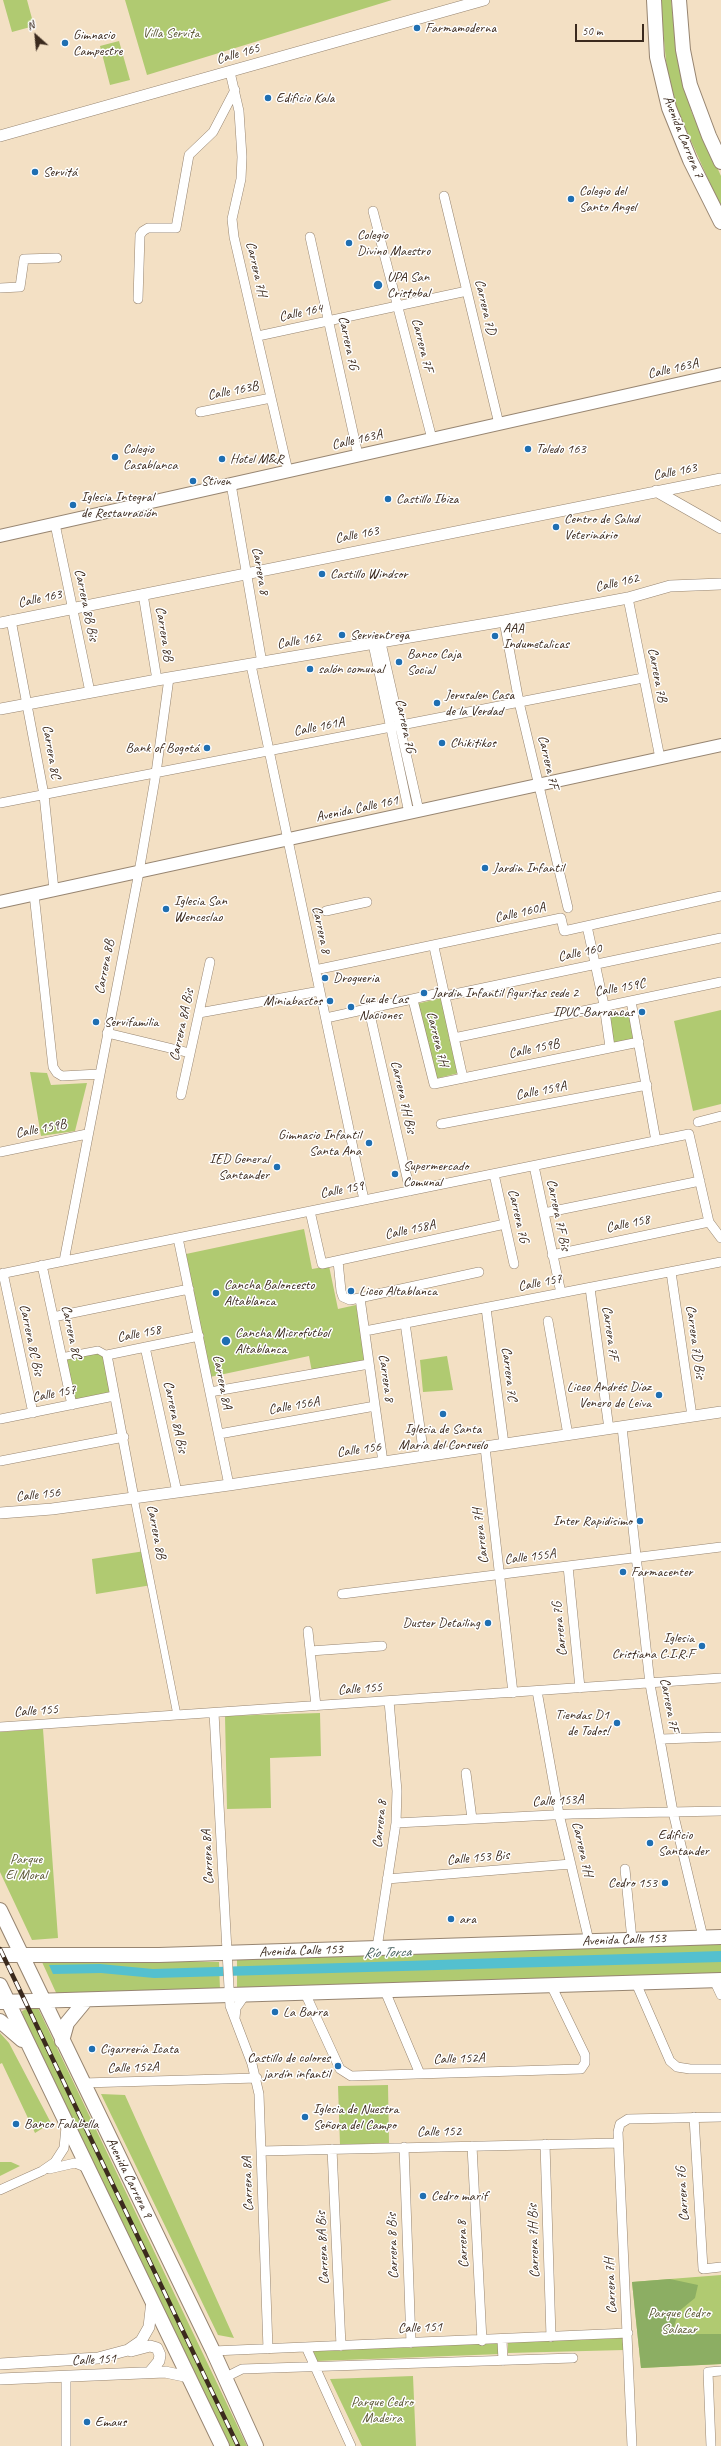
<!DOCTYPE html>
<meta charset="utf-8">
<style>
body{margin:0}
#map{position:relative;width:721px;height:2446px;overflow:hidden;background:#f3e0c4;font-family:Caveat,sans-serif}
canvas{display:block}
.north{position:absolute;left:16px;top:16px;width:40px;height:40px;-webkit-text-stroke:3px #fff;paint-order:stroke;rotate:333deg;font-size:11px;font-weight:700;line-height:16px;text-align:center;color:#3b2a1e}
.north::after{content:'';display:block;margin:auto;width:14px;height:18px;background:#3b2a1e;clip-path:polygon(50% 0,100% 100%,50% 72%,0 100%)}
.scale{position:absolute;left:575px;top:24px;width:69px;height:18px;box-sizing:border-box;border:2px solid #3b2a1e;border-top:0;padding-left:5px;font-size:12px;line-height:14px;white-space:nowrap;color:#3b2a1e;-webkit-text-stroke:3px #fff;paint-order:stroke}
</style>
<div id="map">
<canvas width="721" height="2446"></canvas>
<div class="north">N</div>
<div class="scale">50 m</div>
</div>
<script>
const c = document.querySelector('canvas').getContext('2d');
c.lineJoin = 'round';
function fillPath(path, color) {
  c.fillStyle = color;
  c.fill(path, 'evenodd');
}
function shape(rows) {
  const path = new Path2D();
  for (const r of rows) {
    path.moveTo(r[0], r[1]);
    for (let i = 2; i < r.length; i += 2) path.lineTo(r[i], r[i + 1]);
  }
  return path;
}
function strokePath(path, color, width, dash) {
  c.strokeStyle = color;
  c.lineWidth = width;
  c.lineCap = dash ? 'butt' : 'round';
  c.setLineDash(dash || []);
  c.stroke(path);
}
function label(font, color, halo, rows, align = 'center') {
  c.font = font + ' Caveat,sans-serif';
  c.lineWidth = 3;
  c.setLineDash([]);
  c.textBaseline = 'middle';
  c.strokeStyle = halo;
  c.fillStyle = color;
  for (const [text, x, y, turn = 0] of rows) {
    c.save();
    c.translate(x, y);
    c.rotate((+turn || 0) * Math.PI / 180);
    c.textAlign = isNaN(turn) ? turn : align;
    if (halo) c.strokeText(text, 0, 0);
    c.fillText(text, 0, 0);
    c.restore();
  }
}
const green = shape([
 [3,0,27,0,34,26,12,32],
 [125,0,392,0,147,75],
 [660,0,671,0,677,52,685,88,692,113,721,176,721,208,675,105,668,81],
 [119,41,130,80,110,85,100,46],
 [442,998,459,1073,434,1079,426,1043,436,1041,424,1043,416,1004],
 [721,1010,721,1104,693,1111,674,1021],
 [631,1011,638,1039,612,1044,606,1016],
 [30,1072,47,1073,51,1085,87,1083,75,1131,41,1136],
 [304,1229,312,1269,329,1266,338,1309,356,1305,367,1360,312,1372,309,1356,210,1377,186,1254],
 [98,1350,107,1355,114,1396,72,1405,61,1357],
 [447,1356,453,1390,423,1392,420,1360],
 [145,1551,152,1585,96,1594,92,1559],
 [320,1713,321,1756,270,1758,271,1808,227,1809,225,1716],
 [43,1729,58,1938,32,1940,0,1872,0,1732],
 [721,1942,721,1976,237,1989,237,1957],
 [126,1961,219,1962,220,1990,58,1997,42,1962],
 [29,2008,38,2008,247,2446,227,2446,24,2022,22,2011],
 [0,2033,9,2043,51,2123,35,2133,2,2063,0,2064],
 [388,2085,389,2143,340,2145,338,2086],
 [101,2094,125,2095,234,2338,218,2335],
 [0,2162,11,2162,20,2166,0,2176],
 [721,2275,721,2364,641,2368,632,2282],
 [622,2338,624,2350,508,2353,508,2342],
 [498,2343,501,2354,317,2361,313,2351],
 [413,2376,416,2446,362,2446,330,2379]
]);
const forest = shape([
 [670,2279,698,2285,695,2298,678,2312,674,2327,696,2334,721,2334,721,2364,641,2368,632,2282]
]);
const water = shape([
 [721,1951,721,1962,154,1978,101,1973,53,1974,49,1965,100,1964,153,1969]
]);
const minorTunnel = shape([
 [312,914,326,911]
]);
const pedestrian = shape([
 [61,1357,98,1350,107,1355],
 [134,1498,177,1715]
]);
const minor = shape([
 [230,72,239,111,242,157,241,179,232,219,234,237,288,471],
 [444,196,499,424],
 [373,211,432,439],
 [310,237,358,455],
 [0,288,20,287,24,259,57,258],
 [138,299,140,235,143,231,148,228,176,228,189,155,213,132,235,90],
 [258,336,467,291],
 [200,412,271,398],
 [231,484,262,663],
 [55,524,90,692],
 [143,594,157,680],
 [628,598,660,758],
 [11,620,44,795,54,890],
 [504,621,519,702,568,908],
 [381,643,419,811],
 [373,644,409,813],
 [251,665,364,1200],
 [0,803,643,678],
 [34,894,53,1067,57,1073,62,1076,99,1074],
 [326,911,367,902],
 [587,926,604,1005,610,1047],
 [434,947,463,1078],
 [315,970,561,918,564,931,721,896],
 [445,996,721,938],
 [413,1000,434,1084,639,1042],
 [631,1001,656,1141],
 [369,1010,410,1191],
 [199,1013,320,991],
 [326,1018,444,992],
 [107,1033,190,1053],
 [454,1038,721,982],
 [181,1095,210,962],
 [698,1122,721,1116],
 [441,1124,647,1085],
 [0,1152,87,1134],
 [534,1166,561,1293],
 [494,1174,514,1264],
 [310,1211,322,1264,505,1224],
 [544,1213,700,1181],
 [178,1238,229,1485],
 [552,1255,709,1222],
 [64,1261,139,872,156,773,169,678],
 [338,1261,341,1291,343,1297,350,1300,479,1272],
 [42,1265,72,1405],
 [671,1272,692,1416],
 [3,1273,33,1413],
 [0,1274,689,1134,709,1222,721,1238],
 [590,1288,609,1429],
 [360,1298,383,1462],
 [486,1308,504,1444],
 [53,1317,189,1289],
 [548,1321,568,1435],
 [405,1323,424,1456],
 [365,1331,721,1262],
 [145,1347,177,1492],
 [210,1392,369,1364],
 [0,1419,114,1396],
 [622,1427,650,1684,673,1812,703,1937],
 [219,1434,375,1406],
 [485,1447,513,1693],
 [0,1461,124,1437],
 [134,1498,107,1355,199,1336],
 [568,1566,580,1688],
 [342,1594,721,1547],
 [308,1631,316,1706],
 [310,1651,382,1646],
 [537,1691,559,1814,589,1941],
 [214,1713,230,2006,252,2064,259,2094,268,2349],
 [0,1727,721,1678],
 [661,1739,721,1737],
 [466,1773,472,1819],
 [396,1823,572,1814,721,1811],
 [625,1869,632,1940],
 [387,1879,571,1864],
 [377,1948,396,1823,397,1791,389,1701],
 [714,1980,721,1995],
 [636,1983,670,2061,677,2067,690,2069,721,2069],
 [385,1991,420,2074],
 [305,1993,340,2069,351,2076,581,2069,585,2063,585,2055,551,1985],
 [235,2018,236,2008,245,1995],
 [83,2083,257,2078],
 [694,2117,703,2269,721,2267],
 [545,2144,551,2337],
 [472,2146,482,2341],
 [404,2147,411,2343],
 [332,2149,341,2346],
 [261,2151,618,2143],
 [49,2169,75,2163,88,2168],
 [0,2190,42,2171,55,2162,64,2148,66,2127],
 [502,2340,503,2361],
 [306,2347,351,2446],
 [213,2351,628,2333],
 [66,2376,66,2446],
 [227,2381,230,2375,242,2369,573,2358],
 [632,2446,618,2132,620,2124,628,2119,721,2117],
 [711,2446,708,2372,721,2371]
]);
const tertiary = shape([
 [0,136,484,0],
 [656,491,721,528],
 [0,623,721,479],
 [0,709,157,680,504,621,628,598,670,586,721,584],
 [0,1513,52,1509,229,1485,721,1412],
 [131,2351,150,2346,157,2348,160,2355,159,2361,150,2372],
 [0,2364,98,2358,128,2350,141,2341,149,2327,152,2301],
 [0,2379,165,2372,189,2377]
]);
const secondary = shape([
 [0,536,721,374],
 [0,902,721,745]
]);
const primary = shape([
 [654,0,657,57,669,108,690,160,721,222],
 [679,0,683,50,690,85,709,136,721,162],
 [0,1910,213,2351,256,2446],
 [0,1955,159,1955,721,1937],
 [0,1985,222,2446],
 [0,2002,721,1980],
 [0,2021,22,2040],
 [62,2041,67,2023,86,2000]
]);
const rail = shape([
 [0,1949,238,2446]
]);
const markers = [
 [417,28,4,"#1f6fb2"],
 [65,43,4,"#1f6fb2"],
 [268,98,4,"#1f6fb2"],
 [35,172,4,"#1f6fb2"],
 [571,199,4,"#1f6fb2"],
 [349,243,4,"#1f6fb2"],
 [378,285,5,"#1f6fb2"],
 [528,449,4,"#1f6fb2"],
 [115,457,4,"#1f6fb2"],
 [222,459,4,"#1f6fb2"],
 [193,481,4,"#1f6fb2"],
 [388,499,4,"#1f6fb2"],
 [73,505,4,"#1f6fb2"],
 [556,527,4,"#1f6fb2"],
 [322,574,4,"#1f6fb2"],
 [342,635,4,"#1f6fb2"],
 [495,636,4,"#1f6fb2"],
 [399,662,4,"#1f6fb2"],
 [310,669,4,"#1f6fb2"],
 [437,703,4,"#1f6fb2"],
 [442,743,4,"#1f6fb2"],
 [207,748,4,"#1f6fb2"],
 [485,868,4,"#1f6fb2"],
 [166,909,4,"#1f6fb2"],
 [325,978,4,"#1f6fb2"],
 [424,993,4,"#1f6fb2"],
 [330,1001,4,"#1f6fb2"],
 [351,1007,4,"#1f6fb2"],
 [642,1012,4,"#1f6fb2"],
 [96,1022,4,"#1f6fb2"],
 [369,1143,4,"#1f6fb2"],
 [277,1167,4,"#1f6fb2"],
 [395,1174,4,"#1f6fb2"],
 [351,1291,4,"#1f6fb2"],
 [216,1293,4,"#1f6fb2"],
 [226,1341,5,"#1f6fb2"],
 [659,1395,4,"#1f6fb2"],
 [443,1414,4,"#1f6fb2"],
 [640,1521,4,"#1f6fb2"],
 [623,1572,4,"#1f6fb2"],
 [488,1623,4,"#1f6fb2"],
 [702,1646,4,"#1f6fb2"],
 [617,1723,4,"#1f6fb2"],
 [650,1843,4,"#1f6fb2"],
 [665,1883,4,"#1f6fb2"],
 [451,1919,4,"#1f6fb2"],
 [275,2012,4,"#1f6fb2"],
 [92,2049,4,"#1f6fb2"],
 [338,2066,4,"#1f6fb2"],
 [305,2117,4,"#1f6fb2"],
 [16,2124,4,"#1f6fb2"],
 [423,2196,4,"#1f6fb2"],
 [87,2422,4,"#1f6fb2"]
];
const poiNames = [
 ["Farmamoderna",425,28],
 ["Gimnasio",73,35],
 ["Campestre",73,51],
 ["Edificio Kala",276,98],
 ["Servitá",43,172],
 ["Colegio del",579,191],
 ["Santo Angel",579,207],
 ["Colegio",357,235],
 ["Divino Maestro",357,251],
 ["UPA San",387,277],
 ["Cristobal",387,293],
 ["Colegio",123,449],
 ["Casablanca",123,465],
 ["Toledo 163",536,449],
 ["Hotel M&R",230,459],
 ["Stiven",201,481],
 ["Iglesia Integral",81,497],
 ["de Restauración",81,513],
 ["Castillo Ibiza",396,499],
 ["Centro de Salud",564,519],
 ["Veterinário",564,535],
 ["Castillo Windsor",330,574],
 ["AAA",503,628],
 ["Indumetalicas",503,644],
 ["Servientrega",350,635],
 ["Banco Caja",407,654],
 ["Social",407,670],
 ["salón comunal",318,669],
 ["Jerusalen Casa",445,695],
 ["de la Verdad",445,711],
 ["Chikitikos",450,743],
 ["Bank of Bogotá",199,748,"right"],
 ["Jardin Infantil",493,868],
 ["Iglesia San",174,901],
 ["Wenceslao",174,917],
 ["Drogueria",333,978],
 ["Jardin Infantil figuritas sede 2",432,993],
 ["Luz de Las",359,999],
 ["Naciones",359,1015],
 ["Miniabastos",322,1001,"right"],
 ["IPUC-Barrancas",634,1012,"right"],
 ["Servifamilia",104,1022],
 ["Gimnasio Infantil",361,1135,"right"],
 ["Santa Ana",361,1151,"right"],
 ["IED General",269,1159,"right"],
 ["Santander",269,1175,"right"],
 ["Supermercado",403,1166],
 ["Comunal",403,1182],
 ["Cancha Baloncesto",224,1285],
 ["Altablanca",224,1301],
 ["Liceo Altablanca",359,1291],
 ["Cancha Microfutbol",235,1333],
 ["Altablanca",235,1349],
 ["Liceo Andrés Díaz",651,1387,"right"],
 ["Venero de Leiva",651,1403,"right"],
 ["Iglesia de Santa",443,1429,"center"],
 ["María del Consuelo",443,1445,"center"],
 ["Inter Rapidisimo",632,1521,"right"],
 ["Farmacenter",631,1572],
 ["Duster Detailing",480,1623,"right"],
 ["Iglesia",694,1638,"right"],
 ["Cristiana C.I.R.F",694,1654,"right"],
 ["Tiendas D1",609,1715,"right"],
 ["de Todos!",609,1731,"right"],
 ["Edificio",658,1835],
 ["Santander",658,1851],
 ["Cedro 153",657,1883,"right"],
 ["ara",459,1919],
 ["La Barra",283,2012],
 ["Cigarrería Icata",100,2049],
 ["Castillo de colores",330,2058,"right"],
 ["jardín infantil",330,2074,"right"],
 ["Iglesia de Nuestra",313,2109],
 ["Señora del Campo",313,2125],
 ["Banco Falabella",24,2124],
 ["Cedro marif",431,2196],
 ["Emaus",95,2422]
];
const parkNames = [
 ["Villa Servita",171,33],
 ["Parque",26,1859],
 ["El Moral",26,1875],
 ["Parque Cedro",679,2313],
 ["Salazar",679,2329],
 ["Parque Cedro",382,2402],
 ["Madeira",382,2418]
];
const streetNames = [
 ["Calle 165",238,54,-16],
 ["Avenida Carrera 7",683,137,68],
 ["Carrera 7H",256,269,77],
 ["Carrera 7D",485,307,77],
 ["Calle 164",301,313,-12],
 ["Carrera 7G",348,343,78],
 ["Carrera 7F",422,345,76],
 ["Calle 163A",673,369,-13],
 ["Calle 163B",233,391,-11],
 ["Calle 163A",357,440,-13],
 ["Calle 163",675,472,-11],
 ["Calle 163",357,535,-11],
 ["Carrera 8",260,571,80],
 ["Calle 162",617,583,-13],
 ["Calle 163",40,599,-12],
 ["Carrera 8B Bis",86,605,78],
 ["Carrera 8B",164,634,81],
 ["Calle 162",299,641,-10],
 ["Carrera 7B",657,675,79],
 ["Carrera 7G",405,726,78],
 ["Calle 161A",319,727,-11],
 ["Carrera 8C",51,752,80],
 ["Carrera 7F",548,762,77],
 ["Avenida Calle 161",357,809,-12],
 ["Calle 160A",520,913,-13],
 ["Carrera 8",321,930,78],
 ["Calle 160",580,953,-12],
 ["Carrera 8B",105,967,-79],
 ["Calle 159C",620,988,-10],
 ["Carrera 8A Bis",182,1025,-78],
 ["Carrera 7H",437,1039,76],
 ["Calle 159B",534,1049,-12],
 ["Calle 159A",541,1091,-11],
 ["Carrera 7H Bis",403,1097,77],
 ["Calle 159B",41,1129,-11],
 ["Calle 159",342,1190,-11],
 ["Carrera 7F Bis",558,1215,78],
 ["Carrera 7G",518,1216,77],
 ["Calle 158",628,1224,-12],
 ["Calle 158A",410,1230,-12],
 ["Calle 157",540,1283,-11],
 ["Carrera 8C",71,1332,78],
 ["Carrera 7F",610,1333,82],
 ["Calle 158",139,1334,-11],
 ["Carrera 8C Bis",31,1340,78],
 ["Carrera 7D Bis",695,1342,82],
 ["Carrera 7C",509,1374,83],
 ["Carrera 8",386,1378,82],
 ["Carrera 8A",222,1382,79],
 ["Calle 157",54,1394,-11],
 ["Calle 156A",294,1406,-10],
 ["Carrera 8A Bis",175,1417,78],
 ["Calle 156",359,1450,-8],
 ["Calle 156",38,1495,-6],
 ["Carrera 8B",156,1532,79],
 ["Carrera 7H",481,1536,-97],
 ["Calle 155A",530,1557,-7],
 ["Carrera 7G",560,1629,-96],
 ["Calle 155",360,1689,-4],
 ["Carrera 7F",669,1705,79],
 ["Calle 155",36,1711,-4],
 ["Calle 153A",558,1801,-3],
 ["Carrera 8",380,1824,-84],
 ["Carrera 7H",582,1849,77],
 ["Carrera 8A",208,1857,-93],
 ["Calle 153 Bis",478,1858,-5],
 ["Avenida Calle 153",624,1940,-2],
 ["Avenida Calle 153",301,1951,-2],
 ["Calle 152A",459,2059,-2],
 ["Calle 152A",133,2068,-2],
 ["Calle 152",439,2132,-1],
 ["Avenida Carrera 9",129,2178,64],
 ["Carrera 8A",248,2184,-92],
 ["Carrera 7G",683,2194,-94],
 ["Carrera 7H Bis",534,2241,-92],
 ["Carrera 8",463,2244,-93],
 ["Carrera 8 Bis",393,2246,-92],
 ["Carrera 8A Bis",323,2248,-93],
 ["Carrera 7H",611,2286,-93],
 ["Calle 151",420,2328,-2],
 ["Calle 151",94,2360,-3]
];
const waterNames = [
 ["Río Torca",387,1953,-2]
];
fillPath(green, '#b0ca71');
fillPath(forest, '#8cae63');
fillPath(water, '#54c0cf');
strokePath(minorTunnel, '#cebca3', 9, [9, 4.5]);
strokePath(pedestrian, '#978571', 8);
strokePath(minor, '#978571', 10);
strokePath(tertiary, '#978571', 12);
strokePath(secondary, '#978571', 14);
strokePath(primary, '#978571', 16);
strokePath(pedestrian, '#fff', 7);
strokePath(minor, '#fff', 9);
strokePath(tertiary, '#fff', 11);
strokePath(secondary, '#fff', 12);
strokePath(primary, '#fff', 14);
strokePath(rail, '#3b2a1e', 4.5);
strokePath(rail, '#fff', 3, [9]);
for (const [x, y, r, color] of markers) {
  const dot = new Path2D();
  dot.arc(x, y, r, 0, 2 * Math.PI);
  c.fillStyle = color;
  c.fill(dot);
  strokePath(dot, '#fff', 1.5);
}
label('14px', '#3b2a1e', '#fff', poiNames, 'left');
label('14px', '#5e5a37', '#fff', parkNames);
label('14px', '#3b2a1e', '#fff', streetNames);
label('italic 15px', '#445e5c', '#fff', waterNames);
</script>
